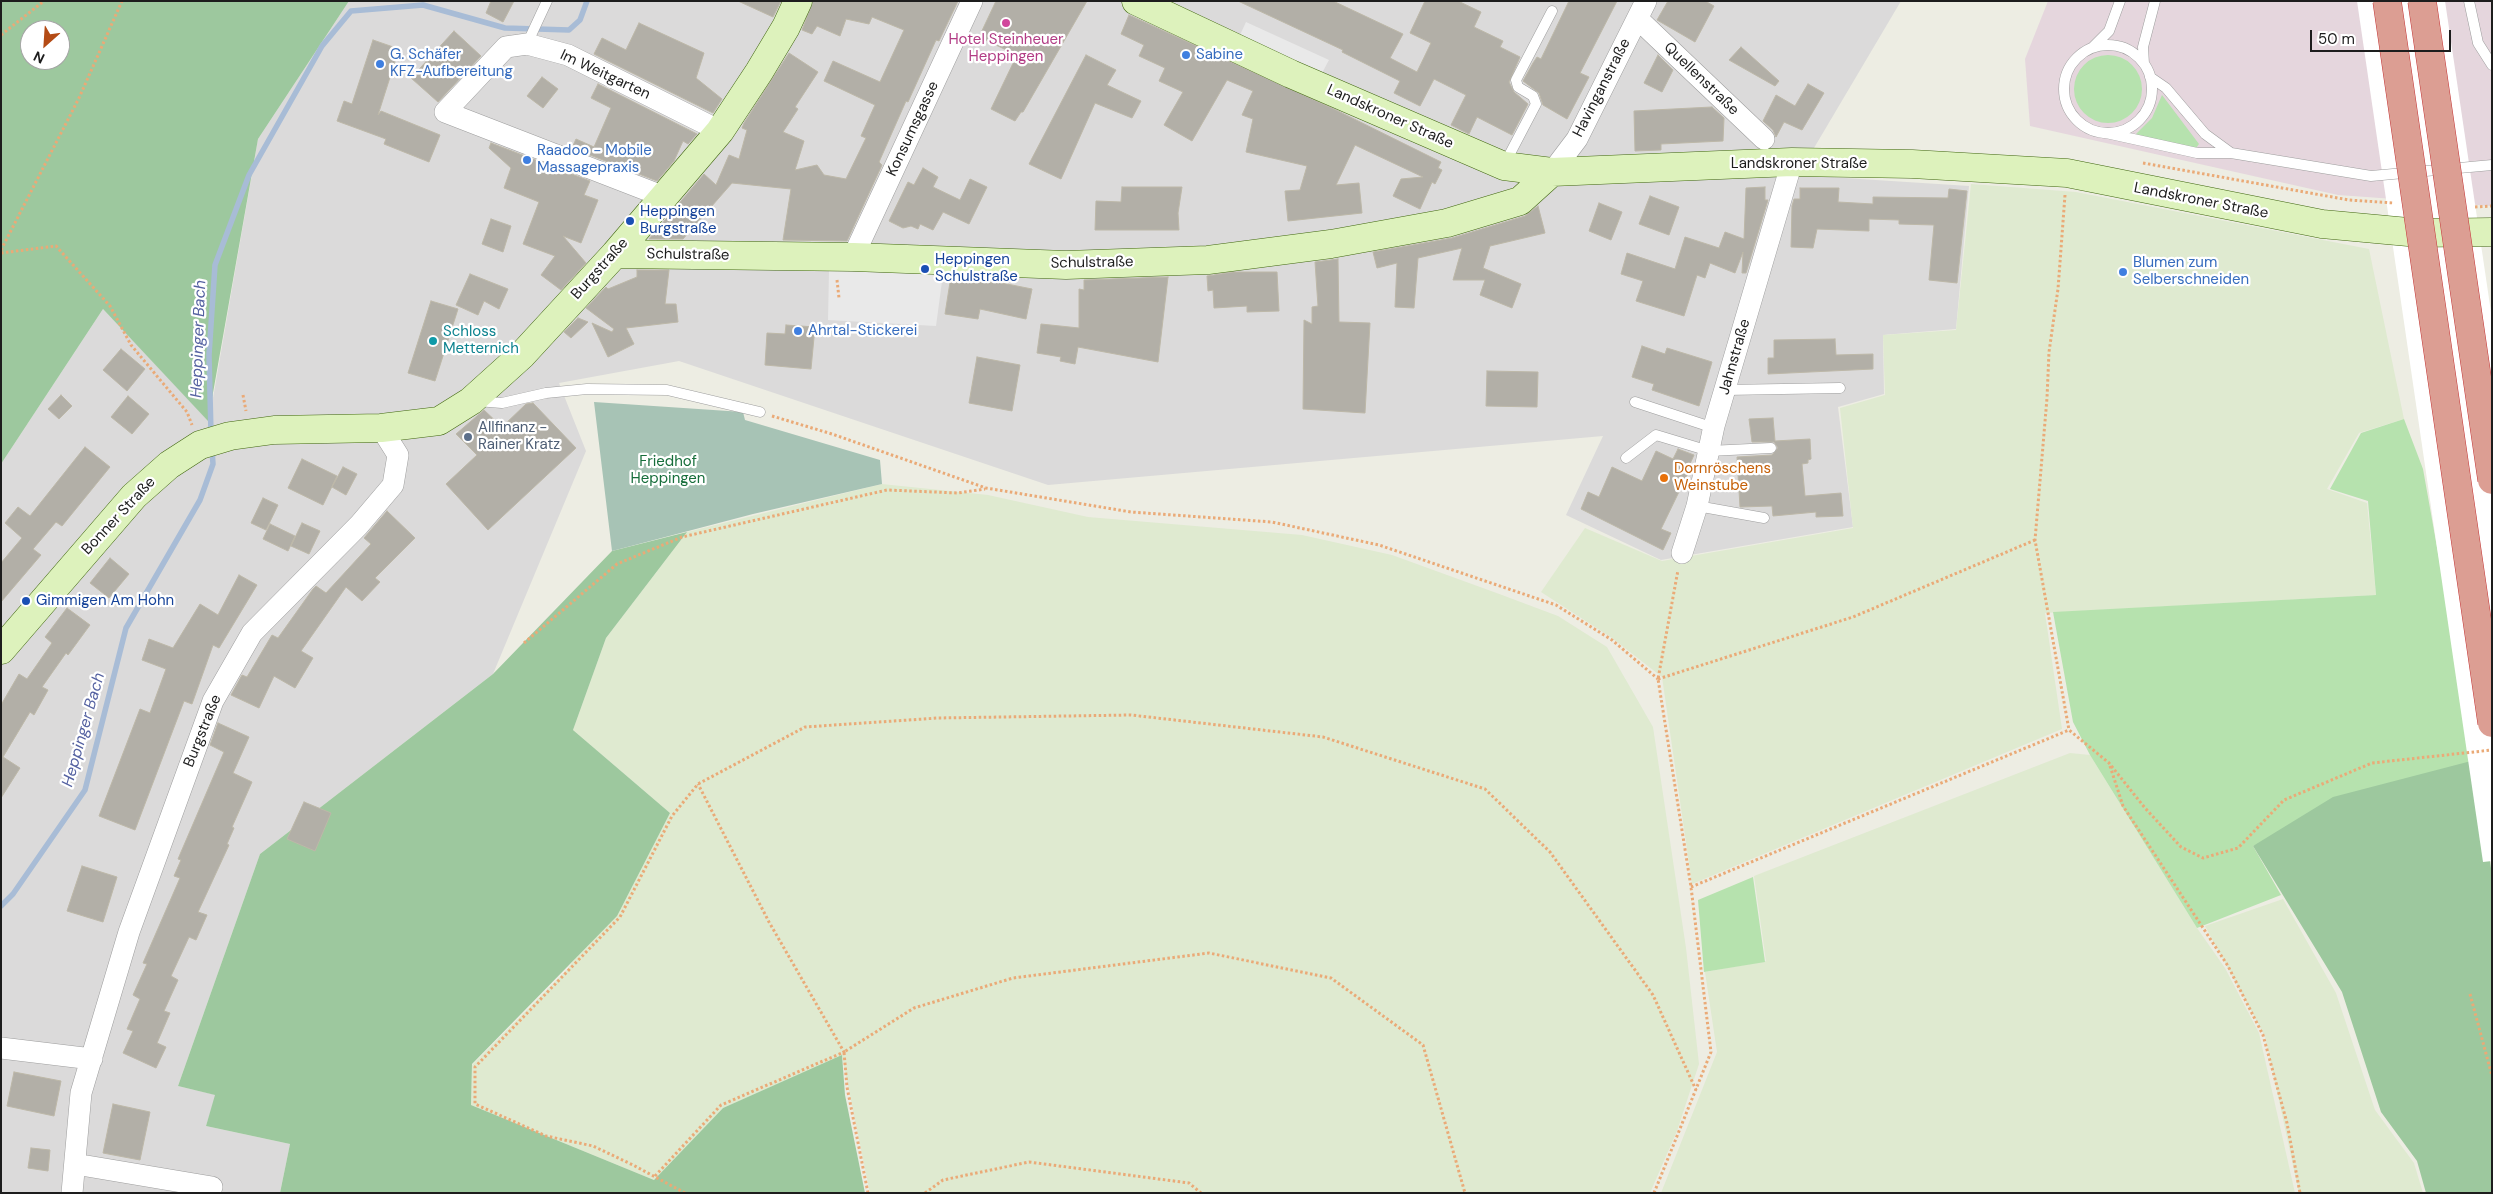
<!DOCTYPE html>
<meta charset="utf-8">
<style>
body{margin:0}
#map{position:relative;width:2493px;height:1194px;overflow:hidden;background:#edede3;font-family:"DM Sans",sans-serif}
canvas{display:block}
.frame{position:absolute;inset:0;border:2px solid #1d1d1d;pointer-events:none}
.north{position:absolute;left:20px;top:20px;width:50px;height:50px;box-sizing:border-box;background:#fff;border:1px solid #a5a5a5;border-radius:50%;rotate:206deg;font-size:14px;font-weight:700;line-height:20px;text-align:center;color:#1d1d1d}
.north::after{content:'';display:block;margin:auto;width:18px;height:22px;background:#b44b15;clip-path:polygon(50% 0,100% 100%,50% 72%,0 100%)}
.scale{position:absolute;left:2310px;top:30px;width:141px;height:22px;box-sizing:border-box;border:2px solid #1d1d1d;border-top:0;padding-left:6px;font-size:15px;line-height:18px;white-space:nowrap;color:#1d1d1d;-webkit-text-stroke:4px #fff;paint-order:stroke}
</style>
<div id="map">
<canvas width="2493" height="1194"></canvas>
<div class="frame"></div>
<div class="north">N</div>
<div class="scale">50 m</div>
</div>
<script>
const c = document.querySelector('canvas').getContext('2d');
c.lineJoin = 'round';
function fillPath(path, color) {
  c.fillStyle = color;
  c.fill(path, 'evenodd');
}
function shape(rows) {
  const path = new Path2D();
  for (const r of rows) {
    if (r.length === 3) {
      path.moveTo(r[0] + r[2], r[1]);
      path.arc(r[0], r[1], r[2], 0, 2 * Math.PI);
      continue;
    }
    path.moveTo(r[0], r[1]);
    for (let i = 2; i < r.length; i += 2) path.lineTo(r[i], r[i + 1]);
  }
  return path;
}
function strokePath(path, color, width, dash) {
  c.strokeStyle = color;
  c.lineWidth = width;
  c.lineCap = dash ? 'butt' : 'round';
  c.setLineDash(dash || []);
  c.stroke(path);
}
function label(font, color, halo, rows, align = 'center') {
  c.font = font + ' "DM Sans",sans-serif';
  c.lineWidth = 4.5;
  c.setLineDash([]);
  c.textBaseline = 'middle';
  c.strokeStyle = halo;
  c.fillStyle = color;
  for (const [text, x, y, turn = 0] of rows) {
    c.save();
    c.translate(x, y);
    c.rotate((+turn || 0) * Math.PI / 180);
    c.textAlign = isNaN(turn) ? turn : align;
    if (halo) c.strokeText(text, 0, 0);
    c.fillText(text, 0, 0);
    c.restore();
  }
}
const residential = shape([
 [349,1,1901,1,1798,175,1969,186,1956,329,1883,335,1884,394,1838,407,1853,527,1661,560,1566,515,1603,436,1048,485,679,361,559,383,586,451,493,674,260,854,178,1086,216,1095,206,1126,290,1144,280,1193,1,1193,1,464,103,309,209,421,258,139]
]);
const industrial = shape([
 [2048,1,2492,1,2492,206,2338,195,2030,126,2025,59]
]);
const farmland = shape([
 [1971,184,2076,192,2369,249,2404,419,2359,433,2327,489,2367,503,2376,595,2045,613,2062,729,1692,884,1662,677,1612,638,1541,592,1585,528,1662,561,1853,528,1840,408,1885,395,1883,335,1956,330],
 [882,484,988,495,1088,517,1302,535,1392,555,1502,595,1558,616,1607,647,1653,727,1686,948,1699,1064,1677,1131,1650,1193,870,1193,842,1056,723,1108,654,1180,471,1105,472,1065,567,970,670,813,573,730,606,638,687,532],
 [2070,753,2090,755,2197,928,2225,968,2259,1033,2295,1193,1661,1193,1717,1052,1705,972,1766,961,1754,876],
 [2283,899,2336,993,2375,1110,2414,1163,2423,1193,2299,1193,2265,1036,2205,926]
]);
const grass = shape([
 [2108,89,34],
 [2162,95,2199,144,2196,148,2137,136,2136,134,2152,118],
 [2404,419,2423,469,2475,760,2253,846,2281,895,2197,928,2090,755,2073,722,2053,612,2376,595,2368,501,2330,489,2361,433],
 [1753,877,1765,962,1704,972,1698,900]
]);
const forest = shape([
 [1,1,349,1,258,139,208,421,103,309,1,464],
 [30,30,60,30,60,60,30,60],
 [687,532,606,638,573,730,670,813,617,916,472,1064,471,1105,654,1180,723,1108,842,1055,845,1095,865,1193,280,1193,290,1144,206,1126,215,1095,178,1086,260,854,493,674,612,551],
 [2475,760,2492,875,2492,1193,2426,1193,2417,1161,2381,1112,2342,992,2253,846,2333,797]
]);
const cemetery = shape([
 [594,402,743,412,745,420,880,460,882,484,753,514,612,551]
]);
const parking = shape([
 [1246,22,1329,60,1322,73,1240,35],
 [829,271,943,274,936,326,828,320]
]);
const pier = shape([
 [2357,1,2445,1,2492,319,2492,861,2483,862]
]);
const stream = shape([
 [211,433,209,355,215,265,249,175,322,46,351,11,423,5,505,28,569,30,580,20,587,1],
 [1,906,13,894,85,790,126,628,200,500,213,464,212,450]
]);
const building = shape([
 [491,1,514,1,503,22,486,13,491,1],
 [738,1,781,1,773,17,738,1],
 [813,1,958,1,939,41,936,40,908,102,906,101,879,162,882,165,847,241,783,240,791,189,732,183,683,239,649,239,704,174,716,185,729,155,739,159,747,130,742,128,744,123,789,53,818,72,795,107,798,109,783,132,804,141,795,170,817,165,824,175,846,179,866,138,861,136,875,105,824,81,833,61,880,82,904,30,872,17,869,24,846,19,840,36,817,26,812,34,802,30,813,1],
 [996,1,1087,1,1023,112,1021,112,1015,121,991,109,1017,55,979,37,996,1],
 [1238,1,1333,1,1403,34,1390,58,1417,72,1431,43,1410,33,1425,1,1458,1,1481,12,1474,27,1503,41,1500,47,1520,57,1509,82,1514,92,1528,104,1512,135,1477,117,1469,134,1451,125,1466,95,1434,79,1420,106,1394,93,1400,81,1342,52,1343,50,1238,1],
 [1569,1,1617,1,1580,73,1589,77,1567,119,1543,105,1539,93,1523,81,1533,63,1537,57,1541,59,1569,1],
 [1668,1,1705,1,1714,6,1695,42,1657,20,1668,1],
 [1129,15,1336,110,1441,162,1438,168,1442,170,1435,184,1432,182,1420,209,1393,196,1401,179,1423,177,1355,145,1336,185,1359,183,1362,213,1288,221,1285,191,1300,190,1307,166,1246,152,1253,119,1242,115,1253,91,1227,80,1192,141,1164,125,1183,92,1159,81,1165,68,1139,56,1144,45,1121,34,1129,15],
 [639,23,704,53,696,78,722,99,713,113,594,54,602,38,626,50,639,23],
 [454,31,481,56,438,102,411,78,454,31],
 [373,40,399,49,378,115,381,111,440,135,429,162,384,144,386,139,337,121,344,101,352,104,373,40],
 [1741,47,1779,81,1775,86,1729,60,1741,47],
 [1086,55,1116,70,1107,85,1141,101,1132,118,1095,103,1061,179,1029,164,1086,55],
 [1658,55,1673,70,1662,92,1644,83,1658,55],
 [542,77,558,89,543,108,527,96,542,77],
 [598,84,697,134,688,144,683,141,674,161,657,181,572,148,576,139,594,147,611,108,591,98,598,84],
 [1808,84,1824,93,1802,130,1784,122,1776,137,1773,130,1763,121,1776,95,1795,106,1808,84],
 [1712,107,1724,118,1723,141,1661,144,1661,150,1635,151,1634,111,1712,107],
 [491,143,590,181,584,195,598,200,581,243,563,236,586,263,561,290,541,275,555,256,523,244,539,202,504,188,511,168,489,148,491,143],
 [923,168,938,177,933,187,960,200,970,179,987,187,969,224,943,212,933,230,920,224,918,229,911,226,903,228,889,221,908,182,914,185,923,168],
 [1122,187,1182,187,1178,213,1179,230,1095,230,1096,201,1121,202,1122,187],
 [1765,187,1765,200,1768,200,1746,273,1742,273,1743,252,1735,273,1710,263,1705,278,1697,275,1684,316,1636,301,1643,281,1621,274,1627,253,1675,269,1685,237,1719,248,1725,232,1744,239,1746,188,1765,187],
 [1800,188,1839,188,1838,202,1873,204,1873,197,1948,198,1949,189,1967,191,1957,283,1929,280,1934,225,1899,224,1899,220,1869,219,1869,231,1817,229,1813,248,1791,247,1792,206,1794,199,1800,199,1800,188],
 [1650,196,1679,207,1669,235,1639,224,1650,196],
 [1599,203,1622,212,1611,240,1589,231,1599,203],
 [1538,206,1545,233,1490,246,1483,268,1521,284,1512,308,1480,295,1485,280,1453,280,1462,248,1418,258,1414,308,1395,307,1397,263,1377,268,1373,252,1452,238,1525,216,1538,206],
 [491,219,511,226,503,252,482,244,491,219],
 [1338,259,1339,322,1370,323,1365,413,1303,409,1304,320,1312,324,1312,307,1318,306,1315,262,1338,259],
 [637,270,669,270,665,304,676,304,678,322,626,328,634,344,608,357,592,323,612,332,614,329,586,308,606,287,608,289,637,277,637,270],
 [1233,272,1277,272,1279,311,1247,312,1247,306,1214,308,1213,290,1208,291,1207,276,1233,272],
 [470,274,508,289,499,309,484,301,478,315,456,305,470,274],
 [951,276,992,283,992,281,1032,289,1026,319,980,309,978,319,945,314,951,276],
 [1168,277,1158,362,1078,347,1075,364,1060,361,1061,357,1037,353,1041,324,1079,328,1079,289,1084,290,1084,280,1168,277],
 [431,301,458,309,435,381,408,373,431,301],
 [578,318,588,322,571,338,564,332,578,318],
 [786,325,815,327,811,369,765,365,767,333,785,334,786,325],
 [1835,339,1836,355,1873,354,1873,369,1768,374,1768,358,1774,358,1774,340,1835,339],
 [1642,346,1665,354,1667,348,1712,362,1699,406,1652,390,1654,384,1632,377,1642,346],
 [121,349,145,369,127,391,103,370,121,349],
 [977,357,1020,365,1012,411,969,403,977,357],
 [1487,371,1538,372,1537,407,1486,406,1487,371],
 [61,395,72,406,59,419,48,409,61,395],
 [128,396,149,414,132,434,111,417,128,396],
 [533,403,576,448,488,530,446,484,477,455,456,434,484,410,502,427,526,404,533,403],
 [1773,418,1775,441,1810,439,1811,459,1808,460,1808,463,1802,464,1805,496,1841,493,1843,516,1816,517,1816,512,1773,516,1772,506,1740,507,1737,457,1772,455,1778,448,1774,442,1752,442,1749,419,1773,418],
 [85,447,110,467,62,526,56,522,33,549,41,555,1,602,1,563,22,538,5,523,18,507,30,516,85,447],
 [1678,449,1694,455,1689,466,1691,467,1661,529,1671,533,1663,550,1581,509,1588,492,1599,497,1612,467,1642,481,1656,451,1673,459,1678,449],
 [302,459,337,476,323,505,288,488,302,459],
 [343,467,357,474,346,495,332,487,343,467],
 [263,498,278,505,266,530,251,523,263,498],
 [387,511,415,538,375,578,380,582,362,601,346,587,301,651,313,658,295,688,274,676,259,708,231,695,242,675,247,677,272,635,278,638,313,589,316,586,326,593,371,544,364,538,387,511],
 [302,523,320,531,309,554,291,546,302,523],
 [270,524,295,536,288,551,263,539,270,524],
 [110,558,129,574,109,598,90,583,110,558],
 [239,575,257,585,219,648,213,645,192,704,184,701,135,830,99,816,140,709,150,713,166,669,142,660,149,639,173,648,200,604,218,615,239,575],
 [67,608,90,625,68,655,66,653,42,687,48,690,34,715,30,712,3,757,20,768,1,798,1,705,19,674,27,679,52,643,45,637,67,608],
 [218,723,249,737,233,773,252,782,232,827,234,828,227,844,229,845,198,912,207,915,196,940,189,937,171,976,178,980,164,1011,170,1013,157,1043,166,1047,156,1068,123,1053,133,1031,127,1029,140,999,133,995,147,964,143,963,180,878,174,876,181,860,178,859,224,752,210,745,218,723],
 [304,802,331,813,315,851,287,839,304,802],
 [82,866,117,877,103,922,67,911,82,866],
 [14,1072,61,1081,54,1116,7,1106,14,1072],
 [113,1104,150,1112,140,1160,103,1153,113,1104],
 [31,1148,50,1150,48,1171,28,1168,31,1148]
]);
const path = shape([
 [1,35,44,1],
 [2143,163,2349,200,2394,203],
 [2065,195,2058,289,2049,352,2047,398,2035,540,2069,730],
 [2475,207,2492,206],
 [1,250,79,98,122,1],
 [1,253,56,246,110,306,131,345,187,412,192,425],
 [837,280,839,298],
 [243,395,246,411],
 [772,416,832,434,986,488,1131,512,1272,522,1379,545,1556,605,1612,640,1658,679],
 [524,643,617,564,682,537,887,490,958,493,985,489],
 [1658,679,1853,617,2035,540],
 [2110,766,2123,806,2228,966,2263,1035,2287,1123,2300,1193],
 [1691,887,2069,730,2109,763,2145,808,2181,847,2203,858,2238,848,2284,800,2372,763,2492,750],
 [2470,994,2492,1076],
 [655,1176,721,1105,844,1052,769,922,698,784],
 [685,1193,633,1165,593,1146,546,1136,475,1104,475,1067,620,917,672,816,698,784,805,727,938,718,1131,715,1323,737,1485,789,1550,852,1653,995,1696,1090],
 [868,1193,847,1087,844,1052,914,1008,1013,978,1209,953,1331,978,1423,1045,1465,1193],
 [925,1193,943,1180,1029,1162,1189,1183,1201,1193],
 [1654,1193,1711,1052,1691,887,1658,679,1678,570]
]);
const lane = shape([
 [2469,1,2478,43,2492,65],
 [527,44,547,1],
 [2108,89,44],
 [2092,48,2109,31,2120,1],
 [2144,64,2143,47,2155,1],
 [2150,77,2166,88,2205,134,2231,153],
 [2106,133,2197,153,2231,153,2371,176,2492,165],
 [1504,165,1536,104,1533,96,1518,87,1516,80,1552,11],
 [1725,390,1840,388],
 [477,401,502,403,546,393,587,389,667,390,760,412],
 [1635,402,1714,428],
 [1626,458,1656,435,1709,451,1771,448],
 [1697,506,1764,518]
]);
const street = shape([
 [1638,19,1764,139],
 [1552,172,1577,139,1646,1],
 [662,196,445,112,506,47,527,44,568,55,720,131],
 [853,257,972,1],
 [1682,553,1697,506,1714,426,1792,162],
 [1,1048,92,1059],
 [75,1164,212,1187],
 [72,1193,81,1093,129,932,213,701,252,633,359,525,393,485,398,455,381,428]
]);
const secondary = shape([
 [1136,1,1291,74,1504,166,1552,172,1792,162,1912,164,2067,173,2322,224,2419,233,2492,232],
 [615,254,853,257,1066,265,1208,260,1331,244,1447,223,1520,201,1552,172],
 [1,650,134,496,169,465,200,445,230,436,274,430,381,428,439,421,471,401,522,355,615,254,720,131,759,72,786,27,798,1]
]);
const highwayBridge = shape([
 [2387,1,2492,723],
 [2422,1,2492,480]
]);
const markers = [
 [1006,23,5,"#d1479c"],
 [1186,55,5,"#3f7fe0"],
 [380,64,5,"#3f7fe0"],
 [527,160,5,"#3f7fe0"],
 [630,221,5,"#1a4fb4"],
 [925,269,5,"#1a4fb4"],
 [2123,272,5,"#3f7fe0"],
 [798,331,5,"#3f7fe0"],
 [433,341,5,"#0f9aa8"],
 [468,437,5,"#5c6f8a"],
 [1664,478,5,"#e8710a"],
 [26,601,5,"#1a4fb4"]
];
const hotelNames = [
 ["Hotel Steinheuer",1006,40],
 ["Heppingen",1006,57]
];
const shopNames = [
 ["G. Schäfer",390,55],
 ["KFZ-Aufbereitung",390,72],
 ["Sabine",1196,55],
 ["Raadoo - Mobile",537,151],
 ["Massagepraxis",537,168],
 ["Blumen zum",2133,263],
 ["Selberschneiden",2133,280],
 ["Ahrtal-Stickerei",808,331]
];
const streetNames = [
 ["Im Weitgarten",605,75,25],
 ["Quellenstraße",1701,79,44],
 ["Havinganstraße",1602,88,-63],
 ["Landskroner Straße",1390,117,24],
 ["Konsumsgasse",913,129,-65],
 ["Landskroner Straße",1799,164],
 ["Landskroner Straße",2201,201,11],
 ["Schulstraße",688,255,1],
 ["Schulstraße",1092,263,-1],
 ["Burgstraße",600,269,-48],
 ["Jahnstraße",1735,357,-74],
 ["Bonner Straße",119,516,-47],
 ["Burgstraße",203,731,-68]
];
const transitNames = [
 ["Heppingen",640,212],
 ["Burgstraße",640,229],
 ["Heppingen",935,260],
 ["Schulstraße",935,277],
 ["Gimmigen Am Hohn",36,601]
];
const cultureNames = [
 ["Schloss",443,332],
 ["Metternich",443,349]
];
const serviceNames = [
 ["Allfinanz -",478,428],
 ["Rainer Kratz",478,445]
];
const parkNames = [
 ["Friedhof",668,462],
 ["Heppingen",668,479]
];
const foodNames = [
 ["Dornröschens",1674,469],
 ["Weinstube",1674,486]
];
const waterNames = [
 ["Heppinger Bach",199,339,-88],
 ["Heppinger Bach",84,730,-74]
];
fillPath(residential, '#dbdada');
fillPath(industrial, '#e5d6dd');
fillPath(farmland, '#dfead0');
fillPath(grass, '#b6e2ae');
fillPath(forest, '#9dc89e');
fillPath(cemetery, '#a7c3b5');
fillPath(parking, '#e9e9e9');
fillPath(pier, '#fff');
strokePath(stream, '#a8bcd6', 5.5);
fillPath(building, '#b2afa7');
strokePath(building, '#bdb8a8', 1);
strokePath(lane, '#9e9e9e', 11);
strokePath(street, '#9e9e9e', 22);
strokePath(secondary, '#416710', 29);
strokePath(path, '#eaaa77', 3, [2.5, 2.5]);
strokePath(lane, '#fff', 10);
strokePath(street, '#fff', 21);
strokePath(secondary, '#ddf2bc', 28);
strokePath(highwayBridge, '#c53738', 29, []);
strokePath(highwayBridge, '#dc9e93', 28);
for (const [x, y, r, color] of markers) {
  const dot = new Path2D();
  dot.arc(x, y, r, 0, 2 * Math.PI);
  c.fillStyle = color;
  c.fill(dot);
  strokePath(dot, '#fff', 2);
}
label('15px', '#b23c85', '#fff', hotelNames);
label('15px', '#366cbe', '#fff', shopNames, 'left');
label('15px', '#1d1d1d', '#fff', streetNames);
label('15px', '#164399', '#fff', transitNames, 'left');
label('15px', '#0d838f', '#fff', cultureNames, 'left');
label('15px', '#4e5e75', '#fff', serviceNames, 'left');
label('15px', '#176e3b', '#fff', parkNames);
label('15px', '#c56008', '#fff', foodNames, 'left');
label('italic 16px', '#5461a1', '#fff', waterNames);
</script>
